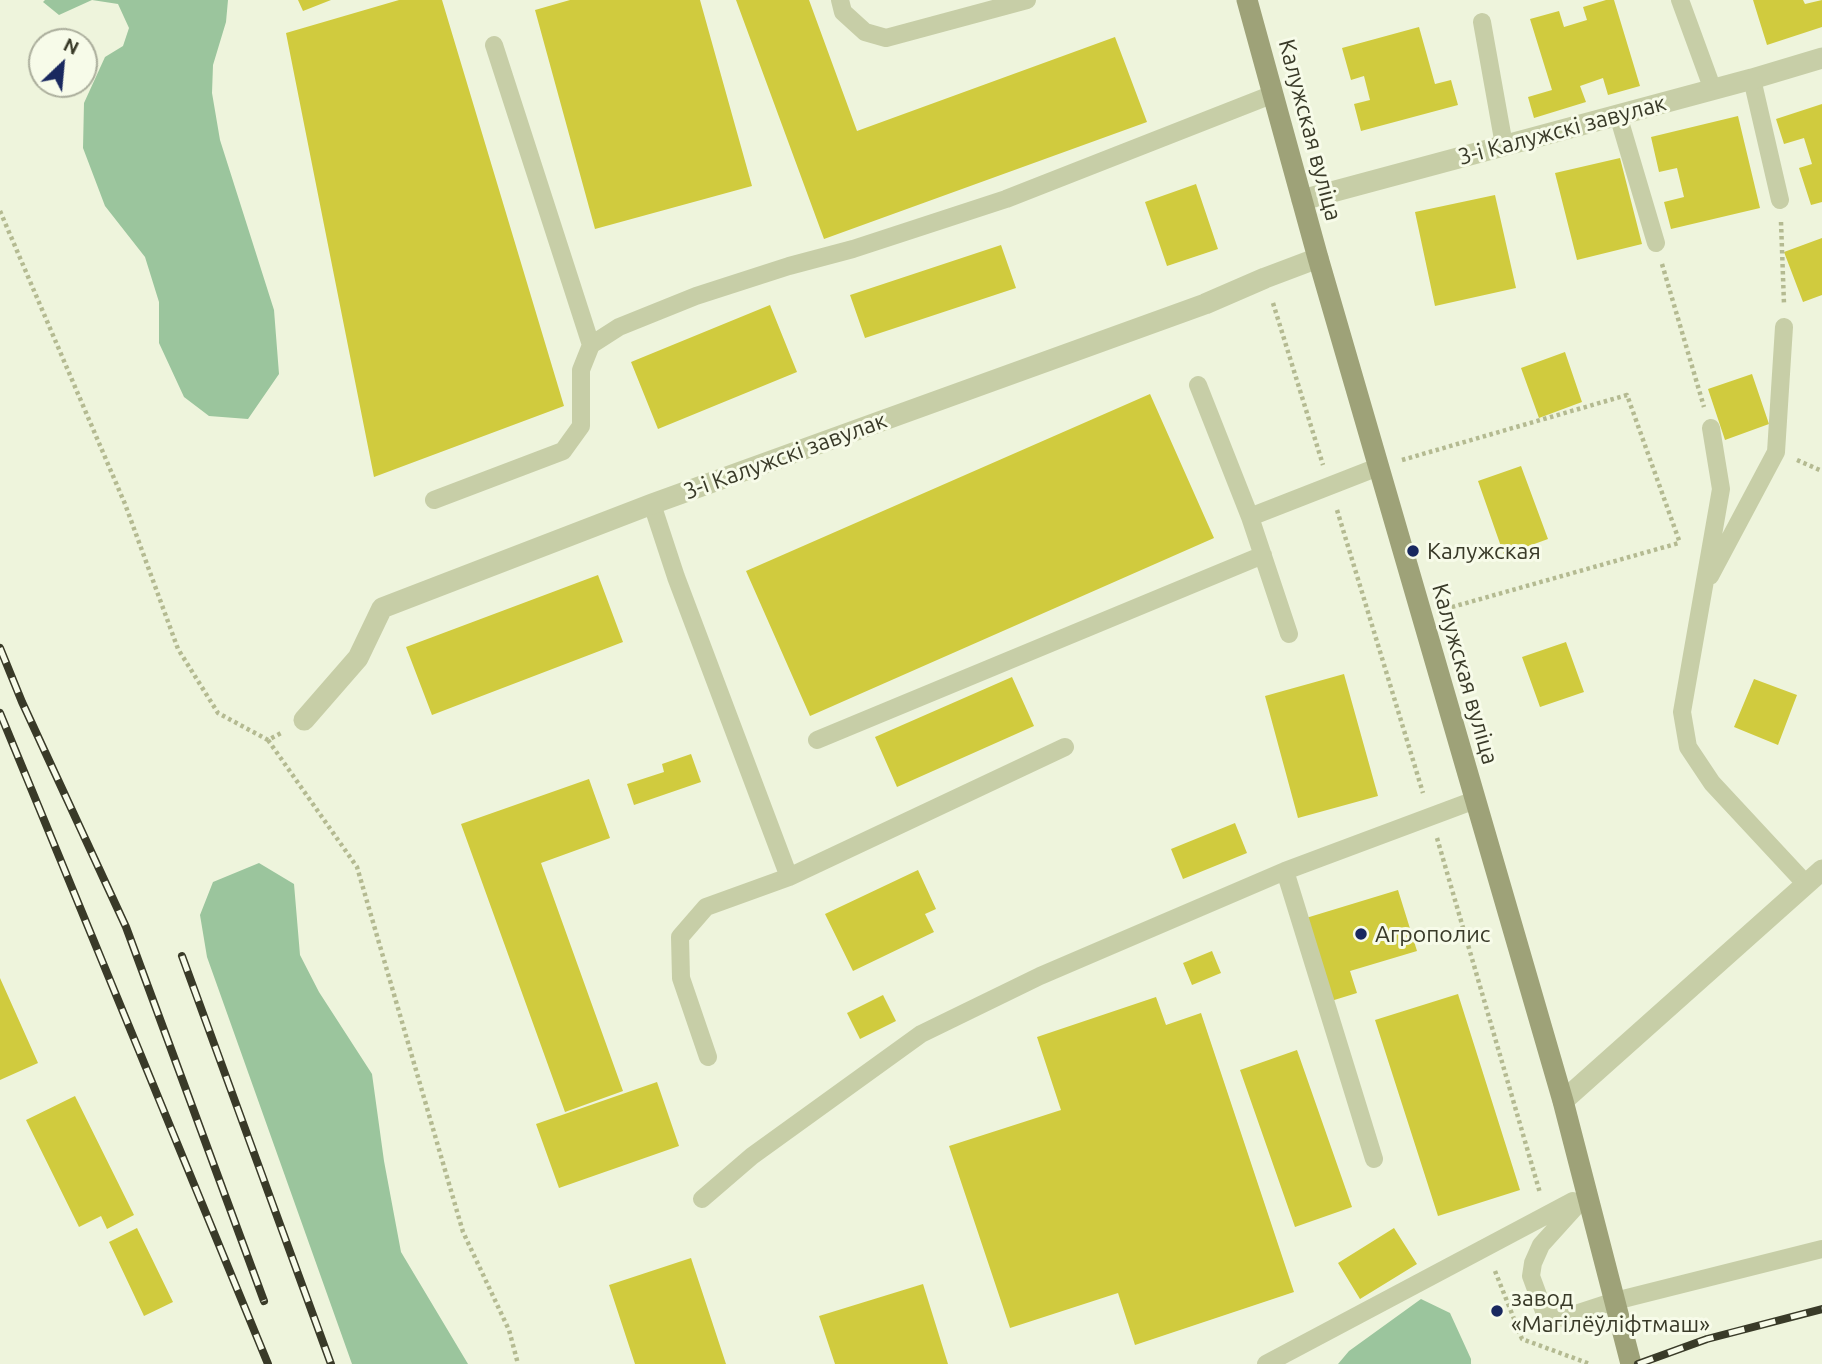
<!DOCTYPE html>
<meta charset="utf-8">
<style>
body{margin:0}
#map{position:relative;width:1822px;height:1364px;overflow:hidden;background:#eef4dc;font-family:Ubuntu,sans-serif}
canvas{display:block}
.north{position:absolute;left:28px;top:28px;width:70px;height:70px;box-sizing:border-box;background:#f7fbe9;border:2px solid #abae9c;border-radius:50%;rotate:26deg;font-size:19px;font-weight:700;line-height:28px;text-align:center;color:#393a28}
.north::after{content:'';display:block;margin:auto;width:24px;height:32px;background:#19285f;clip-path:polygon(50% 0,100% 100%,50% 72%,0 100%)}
</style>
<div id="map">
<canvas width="1822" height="1364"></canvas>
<div class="north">N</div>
</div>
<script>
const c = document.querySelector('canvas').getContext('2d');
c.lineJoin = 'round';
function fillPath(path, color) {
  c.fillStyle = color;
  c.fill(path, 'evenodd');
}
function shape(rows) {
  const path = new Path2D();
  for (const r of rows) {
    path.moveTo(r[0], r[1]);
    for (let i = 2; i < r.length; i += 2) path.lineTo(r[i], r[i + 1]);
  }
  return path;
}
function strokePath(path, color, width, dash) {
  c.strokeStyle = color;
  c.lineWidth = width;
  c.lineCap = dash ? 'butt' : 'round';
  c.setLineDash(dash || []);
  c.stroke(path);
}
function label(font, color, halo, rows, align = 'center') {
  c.font = font + ' Ubuntu,sans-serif';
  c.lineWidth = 6;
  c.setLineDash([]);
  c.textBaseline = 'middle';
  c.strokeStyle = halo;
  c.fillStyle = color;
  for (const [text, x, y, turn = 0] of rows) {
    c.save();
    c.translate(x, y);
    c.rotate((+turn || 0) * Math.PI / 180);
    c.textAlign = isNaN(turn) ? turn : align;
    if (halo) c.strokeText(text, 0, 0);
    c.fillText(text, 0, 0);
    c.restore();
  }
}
const green = shape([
 [45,0,228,0,226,22,213,65,212,93,220,140,274,310,279,374,248,419,209,416,184,397,159,343,159,302,145,257,105,206,83,148,84,103,105,57,123,46,129,28,118,4,92,0,59,15,43,2],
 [259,863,294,884,300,955,319,992,372,1074,384,1161,401,1252,468,1364,352,1364,207,957,200,915,213,882],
 [1421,1299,1450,1313,1471,1359,1471,1364,1338,1364,1349,1351]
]);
const building = shape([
 [298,0,331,0,303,11],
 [399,0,442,0,564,406,374,477,286,33],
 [570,0,700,0,752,186,595,229,535,10],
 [736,0,809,0,857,131,1115,37,1147,122,824,239],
 [1606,0,1614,0,1640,86,1608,95,1603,78,1580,86,1586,102,1534,118,1528,97,1552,90,1530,19,1559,11,1564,27,1587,20,1583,7],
 [1753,0,1803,0,1805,4,1822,0,1822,27,1767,45],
 [1419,27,1435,84,1451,80,1458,105,1361,131,1354,104,1370,100,1364,76,1351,80,1342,48],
 [1822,104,1822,202,1811,205,1799,168,1812,164,1804,138,1784,144,1776,119],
 [1738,116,1760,208,1671,229,1664,202,1684,197,1677,168,1659,172,1651,137],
 [1620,158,1642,244,1577,260,1555,173],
 [1196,184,1218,249,1167,266,1145,202],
 [1495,195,1516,288,1435,306,1415,212],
 [1822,238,1822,295,1803,302,1784,252],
 [1001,245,1016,288,865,338,850,295],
 [770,305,797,372,658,429,631,362],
 [1565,352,1582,402,1539,418,1521,368],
 [1752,374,1769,424,1725,440,1708,389],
 [1150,394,1214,538,810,716,746,571],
 [1521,466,1548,539,1504,555,1478,481],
 [598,575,623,642,432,715,406,647],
 [1566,642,1584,692,1540,707,1522,657],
 [1344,674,1378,796,1298,818,1265,696],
 [1012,677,1034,726,897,787,875,737],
 [1754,679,1797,695,1778,745,1734,727],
 [691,754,701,782,634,805,627,784,664,772,662,764],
 [589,779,610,838,541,863,623,1091,565,1112,461,824],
 [1235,823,1247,853,1183,879,1171,849],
 [918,870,936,909,925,914,934,932,853,971,825,914],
 [1398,890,1417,951,1350,971,1357,993,1331,1001,1306,918],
 [1212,951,1221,973,1192,985,1183,963],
 [0,978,38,1063,0,1080],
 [1458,994,1520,1190,1438,1216,1375,1020],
 [883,995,896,1021,860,1039,847,1013],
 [1156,997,1166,1025,1201,1013,1294,1292,1135,1345,1118,1293,1010,1328,949,1146,1061,1110,1037,1037],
 [1297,1050,1352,1207,1295,1227,1240,1070],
 [657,1082,679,1146,559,1188,536,1124],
 [75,1096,134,1215,107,1229,101,1216,79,1227,26,1120],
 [137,1228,173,1302,144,1316,109,1242],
 [1394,1228,1417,1264,1360,1299,1338,1263],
 [691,1258,726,1364,635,1364,609,1285],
 [923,1284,948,1364,835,1364,819,1316]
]);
const path = shape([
 [0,211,125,504,178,649,218,713,268,740,283,732],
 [1781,222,1784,304],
 [1662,264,1704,407],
 [1273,303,1323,465],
 [1402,460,1627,395,1680,543],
 [1797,460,1822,471],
 [1337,510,1423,793],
 [1445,609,1679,543],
 [268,740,357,867,463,1232,509,1330,518,1364],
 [1437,838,1540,1193],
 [1495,1271,1522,1339,1590,1364]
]);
const lane = shape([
 [840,0,843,12,865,32,886,38,1027,0],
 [1680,0,1713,90],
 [1482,22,1504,145],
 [494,45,591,345],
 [1752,79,1780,200],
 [1618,115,1656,243],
 [1198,385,1250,517,1378,467],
 [1711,428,1721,489,1682,712,1688,747,1712,783,1805,883],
 [434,500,563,451,581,426,581,370,591,345,619,327,696,296,789,266,853,249,1006,199,1271,95],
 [652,504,676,577,789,877],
 [1250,517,1289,634],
 [1710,576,1776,452,1784,327],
 [817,740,1263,555],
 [1285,871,1374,1159],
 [708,1057,681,978,680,937,706,907,789,877,1065,747],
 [1588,1193,1541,1245,1533,1263,1531,1276,1545,1314,1563,1318,1615,1301,1822,1249],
 [702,1199,752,1156,921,1034,1040,976,1285,871,1475,800],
 [1266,1364,1573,1201]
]);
const street = shape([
 [1302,200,1752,79,1822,58],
 [304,720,358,658,382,608,652,504,1205,304,1265,278,1318,258],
 [1563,1101,1822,870]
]);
const secondary = shape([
 [1247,0,1318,258,1563,1101,1631,1364]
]);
const rail = shape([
 [0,648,22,702,126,927,264,1301],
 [0,713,268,1364],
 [182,956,331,1364],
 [1638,1364,1707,1339,1822,1309]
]);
const markers = [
 [1413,551,7,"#19285f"],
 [1361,934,7,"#19285f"],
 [1497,1311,7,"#19285f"]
];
const streetNames = [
 ["Калужская вуліца",1310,130,75],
 ["3-і Калужскі завулак",1562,130,-15],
 ["3-і Калужскі завулак",785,456,-20],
 ["Калужская вуліца",1465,674,74]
];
const poiNames = [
 ["Калужская",1427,551],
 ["Агрополис",1375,934],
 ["завод",1511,1298],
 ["«Магілёўліфтмаш»",1511,1324]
];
fillPath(green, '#9bc59d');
fillPath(building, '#d0cb3e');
strokePath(path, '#b4ba91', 4.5, [3.5, 3.5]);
strokePath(lane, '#c7cea7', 18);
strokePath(street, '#c7cea7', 21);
strokePath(secondary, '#9ea278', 21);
strokePath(rail, '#393a28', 8);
strokePath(rail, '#f7fbe9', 5, [16]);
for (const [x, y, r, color] of markers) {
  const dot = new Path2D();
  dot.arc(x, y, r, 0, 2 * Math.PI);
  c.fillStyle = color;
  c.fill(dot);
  strokePath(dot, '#f7fbe9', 2.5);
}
label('23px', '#393a28', '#f7fbe9', streetNames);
label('23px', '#393a28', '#f7fbe9', poiNames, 'left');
</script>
